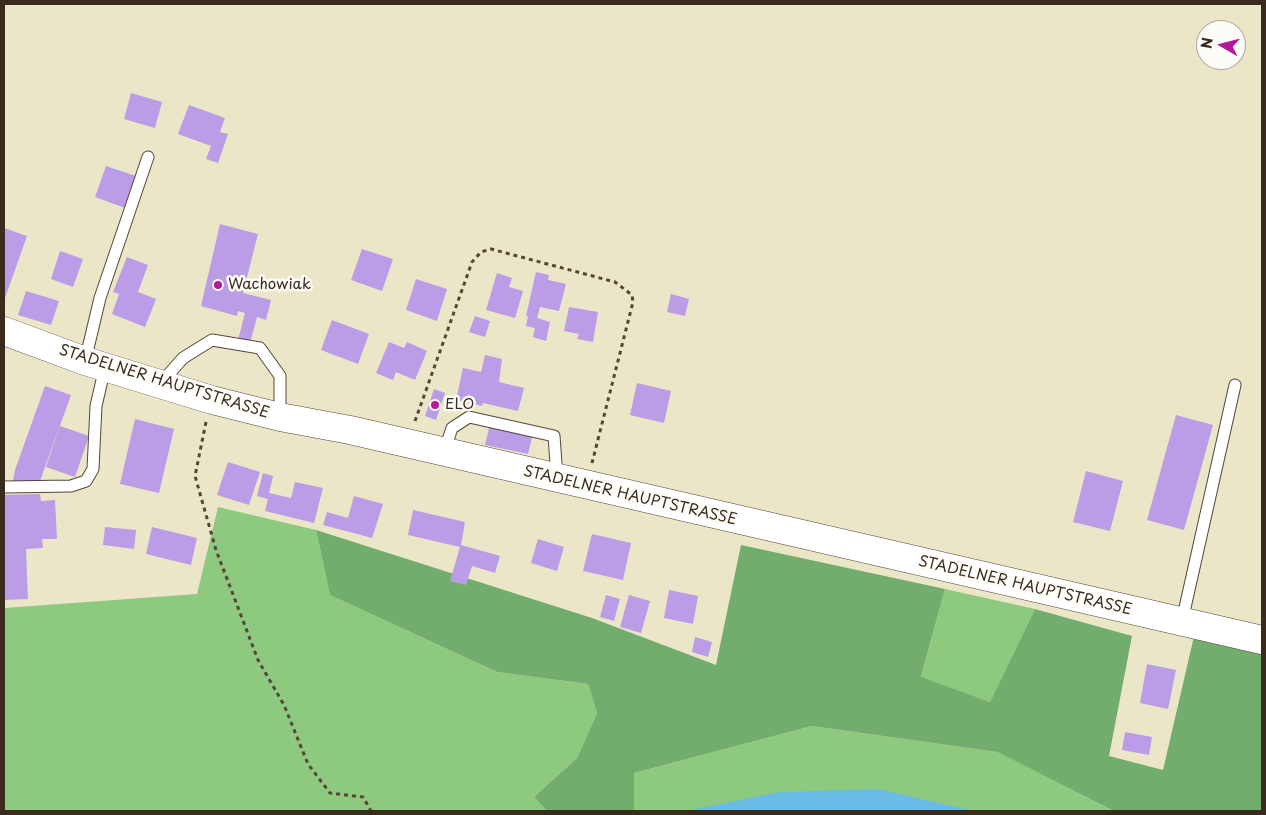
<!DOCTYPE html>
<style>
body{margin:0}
#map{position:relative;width:1266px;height:815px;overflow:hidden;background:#ebe6c8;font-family:"Playpen Sans",sans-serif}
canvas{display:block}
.frame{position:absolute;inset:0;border:5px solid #3b2a1e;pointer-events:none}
.north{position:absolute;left:1196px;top:20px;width:50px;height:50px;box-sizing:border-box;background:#fdfcf7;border:1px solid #afa8a0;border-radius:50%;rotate:278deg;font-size:14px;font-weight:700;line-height:20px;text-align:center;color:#3b2a1e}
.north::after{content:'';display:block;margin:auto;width:18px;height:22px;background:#b5179e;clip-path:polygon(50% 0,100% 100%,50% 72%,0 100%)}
</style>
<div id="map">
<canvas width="1266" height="815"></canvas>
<div class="frame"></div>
<div class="north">N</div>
</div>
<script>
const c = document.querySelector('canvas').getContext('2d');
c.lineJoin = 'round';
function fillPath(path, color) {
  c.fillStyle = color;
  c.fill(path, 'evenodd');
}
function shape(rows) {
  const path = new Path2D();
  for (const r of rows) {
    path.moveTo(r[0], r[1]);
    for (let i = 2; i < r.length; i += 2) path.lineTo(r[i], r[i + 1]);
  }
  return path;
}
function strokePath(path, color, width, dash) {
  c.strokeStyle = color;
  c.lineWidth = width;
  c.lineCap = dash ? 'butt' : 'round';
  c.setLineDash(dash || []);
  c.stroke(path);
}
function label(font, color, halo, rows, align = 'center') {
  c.font = font + ' "Playpen Sans",sans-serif';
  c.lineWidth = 5;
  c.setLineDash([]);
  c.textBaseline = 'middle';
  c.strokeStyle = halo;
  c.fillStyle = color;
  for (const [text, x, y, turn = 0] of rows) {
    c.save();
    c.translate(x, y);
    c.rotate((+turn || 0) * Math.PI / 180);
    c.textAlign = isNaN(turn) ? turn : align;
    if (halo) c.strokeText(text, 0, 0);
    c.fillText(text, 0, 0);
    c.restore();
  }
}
const green = shape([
 [218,507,316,530,330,595,497,672,588,684,597,713,577,758,534,797,547,811,4,811,4,608,197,594],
 [945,589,1035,609,990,702,921,678],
 [812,726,997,752,1114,811,634,811,634,773]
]);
const forest = shape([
 [316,530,592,618,716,665,741,545,945,589,921,677,990,702,1035,609,1132,636,1109,756,1163,770,1195,632,1262,649,1262,811,1114,811,997,752,812,726,634,773,634,811,547,811,534,797,577,758,597,713,588,684,497,672,330,595]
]);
const water = shape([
 [878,789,974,811,686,811,779,792]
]);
const building = shape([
 [131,93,162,102,155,128,124,119],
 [189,105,225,118,220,132,228,134,218,163,206,159,211,146,178,134],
 [106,166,136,176,125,208,95,197],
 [220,224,258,234,243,293,271,300,266,320,257,317,250,343,238,340,245,313,238,311,237,316,201,306],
 [4,228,27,236,4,301],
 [362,249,393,259,382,291,351,280],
 [60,251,83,259,73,287,51,279],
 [127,257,148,265,138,292,156,299,145,327,112,314,119,294,113,292],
 [536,272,549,275,548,280,566,284,559,311,540,307,537,318,550,322,546,341,533,337,535,328,526,326,528,316,526,316],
 [497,273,512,278,509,287,523,291,515,318,486,310],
 [416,279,447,289,437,321,406,310],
 [26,291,59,301,51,325,18,315],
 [671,294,689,299,685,316,667,312],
 [569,307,598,312,593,342,577,339,579,334,564,331],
 [475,316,490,321,485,337,469,332],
 [332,320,369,334,358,364,321,350],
 [389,342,404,348,407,342,427,351,415,380,396,372,393,380,376,373],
 [485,355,502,359,499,382,524,388,518,411,483,403,482,406,456,400,463,368,481,372],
 [637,383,671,391,664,423,630,415],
 [45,386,71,395,40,481,13,481,15,470],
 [434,389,445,393,436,420,425,416],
 [1176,415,1213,425,1184,530,1147,520],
 [135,419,174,429,159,493,120,484],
 [490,424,533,433,528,454,485,445],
 [60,426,89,436,75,477,46,467],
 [228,462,260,472,249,505,217,495],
 [1086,471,1123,481,1110,531,1073,522],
 [263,473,273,476,269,493,291,498,295,482,323,488,314,523,265,511,268,499,257,496],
 [40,494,41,501,55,500,57,539,42,539,43,548,26,549,28,599,4,600,4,495],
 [354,496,383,504,372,538,323,525,327,512,348,518],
 [413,510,465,522,461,545,500,556,495,573,472,566,466,585,450,581,460,547,408,535],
 [105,527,136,530,134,549,103,545],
 [152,527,197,538,191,565,146,554],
 [592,534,631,543,623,580,583,571],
 [538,539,564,547,557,571,531,563],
 [669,590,698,596,693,624,664,618],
 [606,595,620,599,614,621,600,617],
 [629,595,650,601,641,633,620,627],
 [695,637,712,642,708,657,692,652],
 [1147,664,1176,670,1168,709,1140,703],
 [1125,732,1152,737,1149,755,1122,750]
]);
const path = shape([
 [415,421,472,262,481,252,491,249,615,282,632,295,633,302,592,463],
 [206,422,195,476,216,550,258,660,284,705,308,764,330,793,363,797,371,811]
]);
const service = shape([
 [85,361,100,298,148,157],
 [160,384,183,358,212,340,260,348,280,376,280,417],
 [444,452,452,428,469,417,554,436,557,477],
 [4,487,71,486,86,481,93,469,96,406,105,367],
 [1182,621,1235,385]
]);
const secondary = shape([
 [4,331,85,361,212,400,280,417,350,430,1262,640]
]);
const markers = [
 [218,285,5,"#b5179e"],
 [435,405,5,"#b5179e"]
];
const poiNames = [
 ["Wachowiak",228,285],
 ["ELO",445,405]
];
const streetNames = [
 ["STADELNER HAUPTSTRASSE",164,382,17],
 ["STADELNER HAUPTSTRASSE",630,496,13],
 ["STADELNER HAUPTSTRASSE",1025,586,13]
];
fillPath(green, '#8dc97e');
fillPath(forest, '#72ad6d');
fillPath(water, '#6abce6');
fillPath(building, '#ba9ce7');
strokePath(service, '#554638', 13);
strokePath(secondary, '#554638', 29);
strokePath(path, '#554638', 3, [4, 4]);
strokePath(service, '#fff', 11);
strokePath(secondary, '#fff', 28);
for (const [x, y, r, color] of markers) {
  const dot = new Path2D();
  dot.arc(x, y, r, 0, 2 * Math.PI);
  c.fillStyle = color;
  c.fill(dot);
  strokePath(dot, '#fdfcf7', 2);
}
label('15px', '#3b2a1e', '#fdfcf7', poiNames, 'left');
label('15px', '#3b2a1e', '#fdfcf7', streetNames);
</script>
